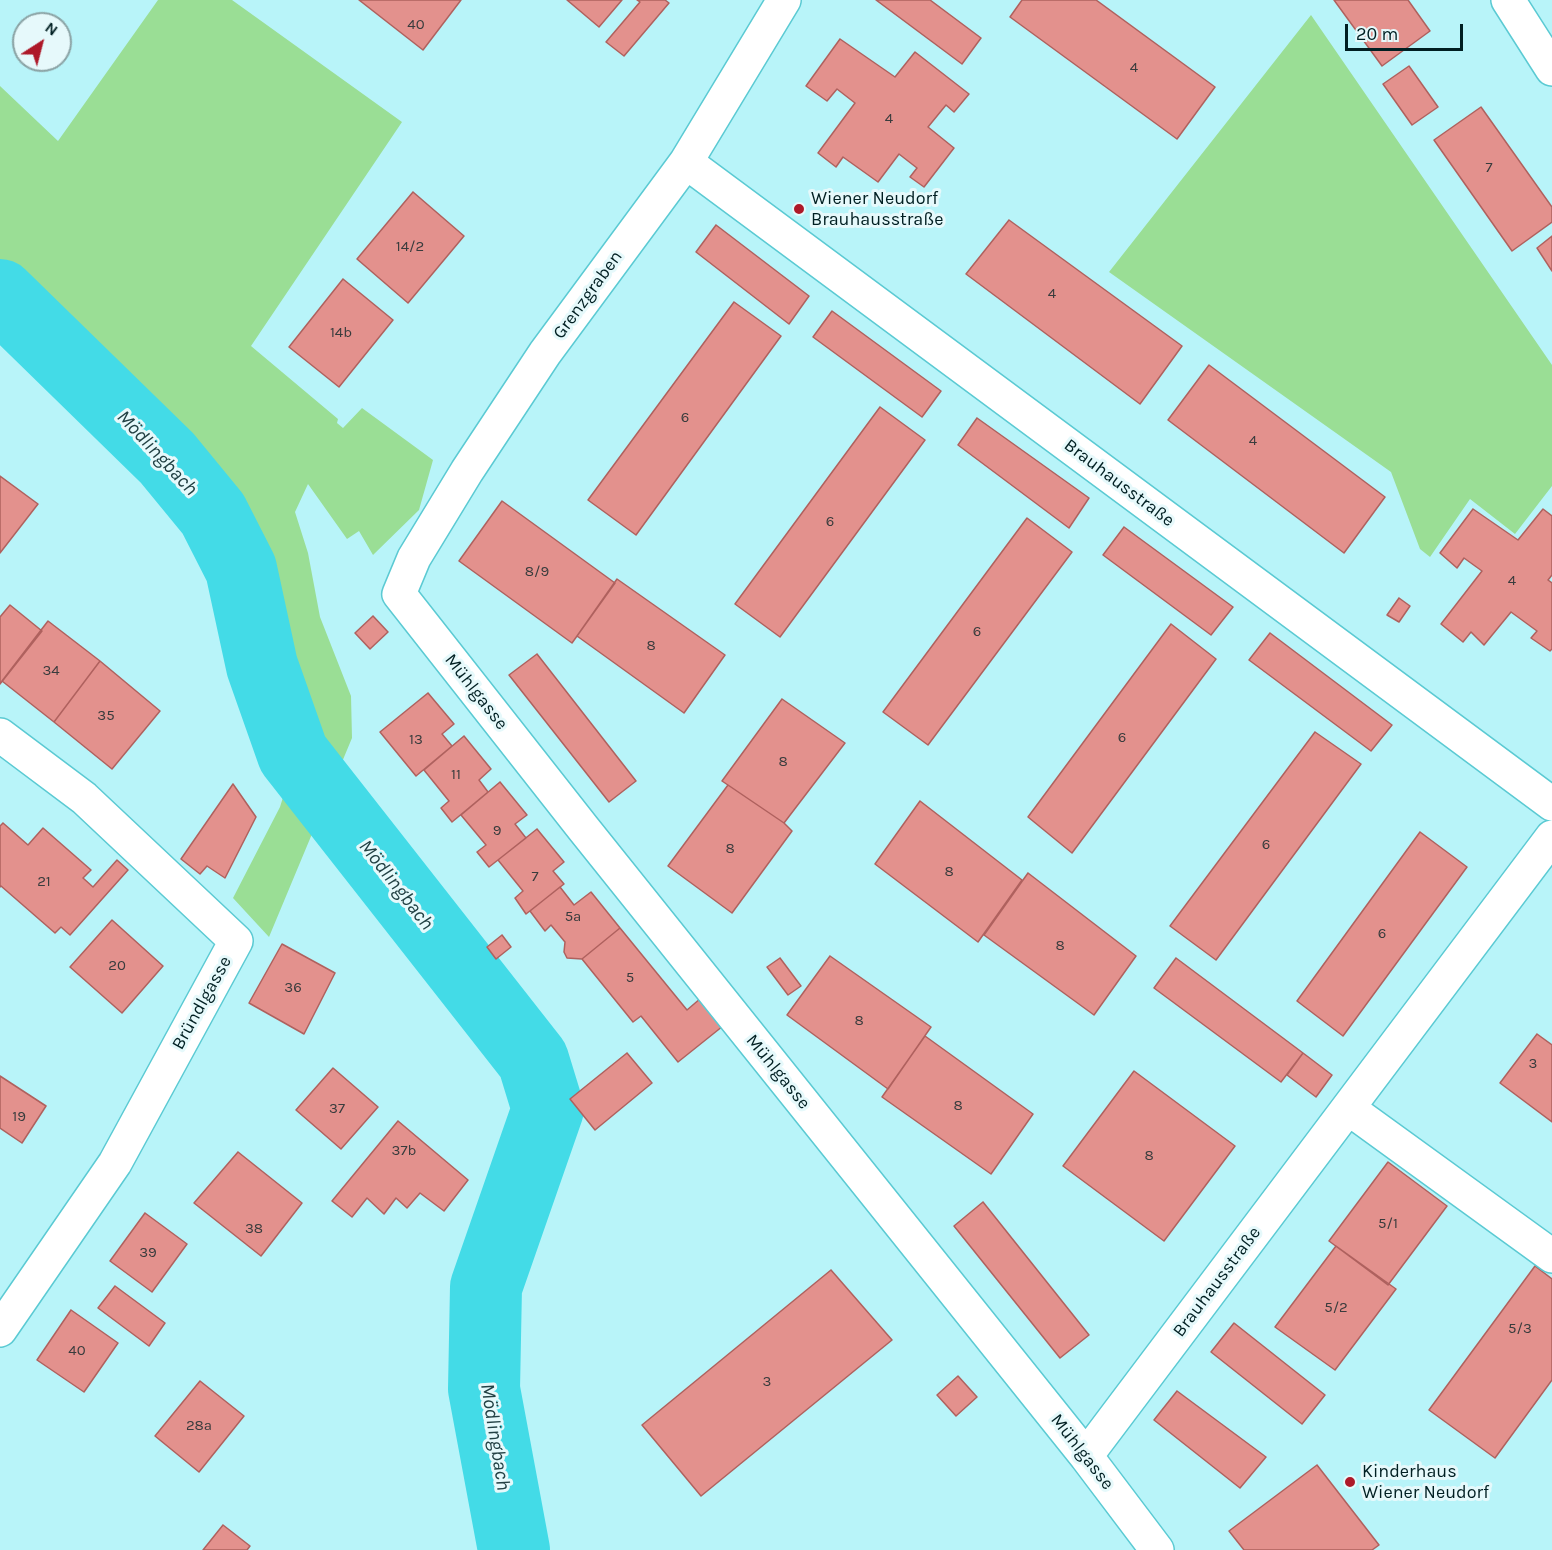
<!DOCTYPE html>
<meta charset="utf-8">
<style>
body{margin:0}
#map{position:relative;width:1552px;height:1550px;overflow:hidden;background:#b8f4f9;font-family:Karla,sans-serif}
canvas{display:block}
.north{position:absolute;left:12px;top:12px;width:60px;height:60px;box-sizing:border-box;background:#e6f9fb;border:2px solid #8aa2a4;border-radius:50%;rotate:36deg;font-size:16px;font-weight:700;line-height:24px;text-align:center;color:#001f22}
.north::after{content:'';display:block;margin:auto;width:21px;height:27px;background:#ad1929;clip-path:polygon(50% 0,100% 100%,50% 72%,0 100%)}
.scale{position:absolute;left:1345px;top:24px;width:118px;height:27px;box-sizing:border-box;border:3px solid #001f22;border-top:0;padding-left:8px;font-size:18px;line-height:21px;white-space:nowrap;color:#001f22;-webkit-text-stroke:4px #e6f9fb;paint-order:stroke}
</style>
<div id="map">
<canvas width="1552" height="1550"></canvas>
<div class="north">N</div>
<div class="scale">20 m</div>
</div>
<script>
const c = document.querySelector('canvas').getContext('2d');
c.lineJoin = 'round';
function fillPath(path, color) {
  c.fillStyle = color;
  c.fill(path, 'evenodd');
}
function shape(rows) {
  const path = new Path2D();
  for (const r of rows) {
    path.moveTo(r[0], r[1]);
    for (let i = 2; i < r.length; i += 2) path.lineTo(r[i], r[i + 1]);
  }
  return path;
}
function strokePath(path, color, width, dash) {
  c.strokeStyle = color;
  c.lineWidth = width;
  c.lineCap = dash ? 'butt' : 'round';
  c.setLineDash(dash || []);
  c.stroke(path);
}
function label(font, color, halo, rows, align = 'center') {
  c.font = font + ' Karla,sans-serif';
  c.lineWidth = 6;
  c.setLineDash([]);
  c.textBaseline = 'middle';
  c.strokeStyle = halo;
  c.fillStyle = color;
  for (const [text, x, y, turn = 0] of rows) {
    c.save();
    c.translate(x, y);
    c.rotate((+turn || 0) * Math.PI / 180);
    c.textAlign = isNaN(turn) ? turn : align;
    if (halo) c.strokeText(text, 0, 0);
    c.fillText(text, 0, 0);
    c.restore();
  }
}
const green = shape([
 [158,0,232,0,402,122,251,346,338,419,337,423,343,428,362,408,433,460,419,510,373,555,359,531,347,539,308,484,295,512,308,553,320,617,351,696,352,738,269,937,233,898,280,807,297,752,262,666,245,567,213,514,168,453,0,287,0,86,58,141],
 [1311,15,1552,365,1552,486,1515,534,1470,499,1430,557,1420,549,1391,472,1109,272]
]);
const river = shape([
 [0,295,167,458,213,514,241,569,262,666,293,754,533,1060,548,1109,486,1287,484,1389,514,1550]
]);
const building = shape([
 [359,0,461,0,423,50,359,0],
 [567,0,622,0,599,27,567,0],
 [637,0,665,0,669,3,624,56,606,42,640,2,637,0],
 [876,0,930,0,981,38,962,64,876,0],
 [1022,0,1096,0,1215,87,1177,139,1010,17,1022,0],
 [1334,0,1408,0,1430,31,1382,66,1334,0],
 [840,39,895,77,915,52,969,94,954,112,946,105,928,127,954,148,924,187,910,177,917,168,899,154,878,182,843,157,836,167,818,153,855,103,837,89,827,101,806,86,840,39],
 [1409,66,1438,107,1412,125,1383,84,1409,66],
 [1481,107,1552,207,1552,222,1512,251,1434,140,1481,107],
 [413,192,464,236,408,303,357,259,413,192],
 [1009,220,1182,346,1140,404,966,274,1009,220],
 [716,225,809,296,789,324,696,252,716,225],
 [1552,236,1552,271,1537,248,1552,236],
 [343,279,393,320,339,387,289,347,343,279],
 [734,302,781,336,636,535,588,500,734,302],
 [832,311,941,391,922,417,813,337,832,311],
 [1209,365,1385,497,1344,553,1168,420,1209,365],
 [880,407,925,440,780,637,735,604,880,407],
 [977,418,1089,498,1069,528,958,445,977,418],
 [0,476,38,504,0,553,0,476],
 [502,501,615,583,572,643,459,561,502,501],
 [1473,509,1518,540,1543,509,1552,516,1552,575,1548,580,1552,583,1552,649,1550,651,1531,638,1537,631,1511,612,1484,645,1471,632,1463,642,1441,624,1482,571,1464,558,1457,568,1440,553,1473,509],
 [1027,518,1072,552,928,745,883,712,1027,518],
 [1124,527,1233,607,1211,635,1103,555,1124,527],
 [617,579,725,655,684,713,577,636,617,579],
 [1399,598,1410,606,1399,622,1387,615,1399,598],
 [10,605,42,631,0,684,0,617,10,605],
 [373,616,388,632,370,649,355,633,373,616],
 [48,621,100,661,54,722,2,681,48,621],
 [1171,624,1216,659,1072,853,1028,817,1171,624],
 [1270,633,1392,725,1371,751,1249,660,1270,633],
 [537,654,636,781,609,802,509,675,537,654],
 [100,661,160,711,112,769,54,722,100,661],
 [428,693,454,724,442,734,452,746,416,776,380,732,428,693],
 [782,699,845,743,784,823,722,781,782,699],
 [1315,732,1361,764,1216,960,1170,926,1315,732],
 [464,736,491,769,479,780,488,792,452,822,441,808,449,801,424,770,464,736],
 [500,782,527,815,515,824,526,838,489,867,477,852,486,845,461,815,500,782],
 [233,784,256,817,225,878,207,866,200,874,181,859,233,784],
 [728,785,784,823,792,831,732,913,668,866,728,785],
 [920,801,1022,880,978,942,875,864,920,801],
 [3,823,28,845,43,828,91,870,83,878,93,887,117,860,128,870,70,935,61,927,55,933,1,886,0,887,0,826,3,823],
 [537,829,564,862,553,871,564,884,526,914,515,898,523,891,498,860,537,829],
 [1420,832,1467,867,1343,1036,1297,1001,1420,832],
 [1028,873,1136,956,1094,1015,984,935,1028,873],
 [560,887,574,905,591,892,620,928,582,959,567,958,564,952,565,942,551,925,545,931,530,911,560,887],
 [112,920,163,966,122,1013,70,967,112,920],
 [620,928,687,1010,701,998,723,1026,678,1062,641,1016,633,1022,582,959,620,928],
 [502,935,511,947,496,959,487,947,502,935],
 [282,944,335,973,304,1034,249,1003,282,944],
 [830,956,931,1027,888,1089,787,1015,830,956],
 [780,958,801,986,788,995,767,967,780,958],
 [1176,958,1303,1053,1281,1082,1154,988,1176,958],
 [1537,1034,1552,1045,1552,1122,1500,1083,1537,1034],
 [925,1036,1033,1114,991,1174,882,1097,925,1036],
 [627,1053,652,1083,595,1130,570,1099,627,1053],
 [1303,1053,1332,1075,1316,1097,1287,1075,1303,1053],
 [333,1068,378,1107,341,1149,296,1110,333,1068],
 [1134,1071,1235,1146,1164,1241,1063,1166,1134,1071],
 [0,1076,46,1106,22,1143,0,1128,0,1076],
 [398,1121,468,1180,444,1211,420,1193,407,1208,396,1198,384,1214,367,1198,352,1217,332,1201,398,1121],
 [238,1152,302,1203,261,1256,194,1203,238,1152],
 [1388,1162,1447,1206,1388,1285,1329,1241,1388,1162],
 [983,1202,1089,1335,1060,1358,954,1226,983,1202],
 [145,1213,187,1244,152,1292,110,1261,145,1213],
 [1336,1246,1396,1289,1335,1370,1275,1327,1336,1246],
 [1535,1266,1552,1279,1552,1380,1495,1458,1429,1410,1535,1266],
 [831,1270,892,1340,701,1496,642,1425,831,1270],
 [115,1286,165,1323,149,1346,98,1308,115,1286],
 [71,1310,118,1343,84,1392,37,1360,71,1310],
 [1234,1323,1325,1395,1302,1424,1211,1352,1234,1323],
 [958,1376,977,1397,956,1416,937,1395,958,1376],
 [200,1381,244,1416,199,1472,155,1436,200,1381],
 [1177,1391,1266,1457,1240,1488,1154,1420,1177,1391],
 [1317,1465,1379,1545,1372,1550,1244,1550,1229,1531,1317,1465],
 [223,1525,250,1546,247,1550,203,1550,223,1525]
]);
const street = shape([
 [784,0,686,162,545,353,467,471,414,558,399,594,583,828,1086,1456,1157,1550],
 [1508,0,1552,69],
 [686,162,1552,804],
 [0,735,84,798,236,941,115,1163,0,1330],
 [1348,1108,1552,1256],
 [1086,1456,1552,837]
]);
const markers = [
 [799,209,6,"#ad1929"],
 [1350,1482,6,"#ad1929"]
];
const numberNames = [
 ["40",416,25],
 ["4",1134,68],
 ["4",889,119],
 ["7",1489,168],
 ["14/2",410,247],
 ["4",1052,294],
 ["14b",341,333],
 ["6",685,418],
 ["4",1253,441],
 ["6",830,522],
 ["8/9",537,572],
 ["4",1512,581],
 ["6",977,632],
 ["8",651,646],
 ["34",51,671],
 ["35",106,716],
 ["6",1122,738],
 ["13",416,740],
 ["8",783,762],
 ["11",456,775],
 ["9",497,831],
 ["6",1266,845],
 ["8",730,849],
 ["8",949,872],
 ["7",535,877],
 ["21",44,882],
 ["5a",573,917],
 ["6",1382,934],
 ["8",1060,946],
 ["20",117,966],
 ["5",630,978],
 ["36",293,988],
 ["8",859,1021],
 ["3",1533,1064],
 ["8",958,1106],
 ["37",337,1109],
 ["19",19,1117],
 ["37b",404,1151],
 ["8",1149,1156],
 ["5/1",1388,1224],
 ["38",254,1229],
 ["39",148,1253],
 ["5/2",1336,1308],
 ["5/3",1520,1329],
 ["40",77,1351],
 ["3",767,1382],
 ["28a",199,1426]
];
const poiNames = [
 ["Wiener Neudorf",811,199],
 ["Brauhausstraße",811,220],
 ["Kinderhaus",1362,1472],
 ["Wiener Neudorf",1362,1493]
];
const streetNames = [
 ["Grenzgraben",588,295,-54],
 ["Brauhausstraße",1119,483,37],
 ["Mühlgasse",476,692,52],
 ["Bründlgasse",202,1003,-61],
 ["Mühlgasse",778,1072,51],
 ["Brauhausstraße",1217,1282,-53],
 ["Mühlgasse",1082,1452,52]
];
const waterNames = [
 ["Mödlingbach",157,453,47],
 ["Mödlingbach",396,885,52],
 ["Mödlingbach",495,1437,81]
];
fillPath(green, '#9ade95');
strokePath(river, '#43dbe7', 72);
fillPath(building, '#e3918d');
strokePath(building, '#af615e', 1.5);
strokePath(street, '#5bcad3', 36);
strokePath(street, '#fff', 33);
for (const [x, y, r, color] of markers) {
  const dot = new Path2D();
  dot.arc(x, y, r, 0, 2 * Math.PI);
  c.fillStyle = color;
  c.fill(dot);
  strokePath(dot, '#e6f9fb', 2);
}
label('15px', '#393c3d', null, numberNames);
label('18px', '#001f22', '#e6f9fb', poiNames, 'left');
label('18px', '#001f22', '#e6f9fb', streetNames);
label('italic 20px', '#224144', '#e6f9fb', waterNames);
</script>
